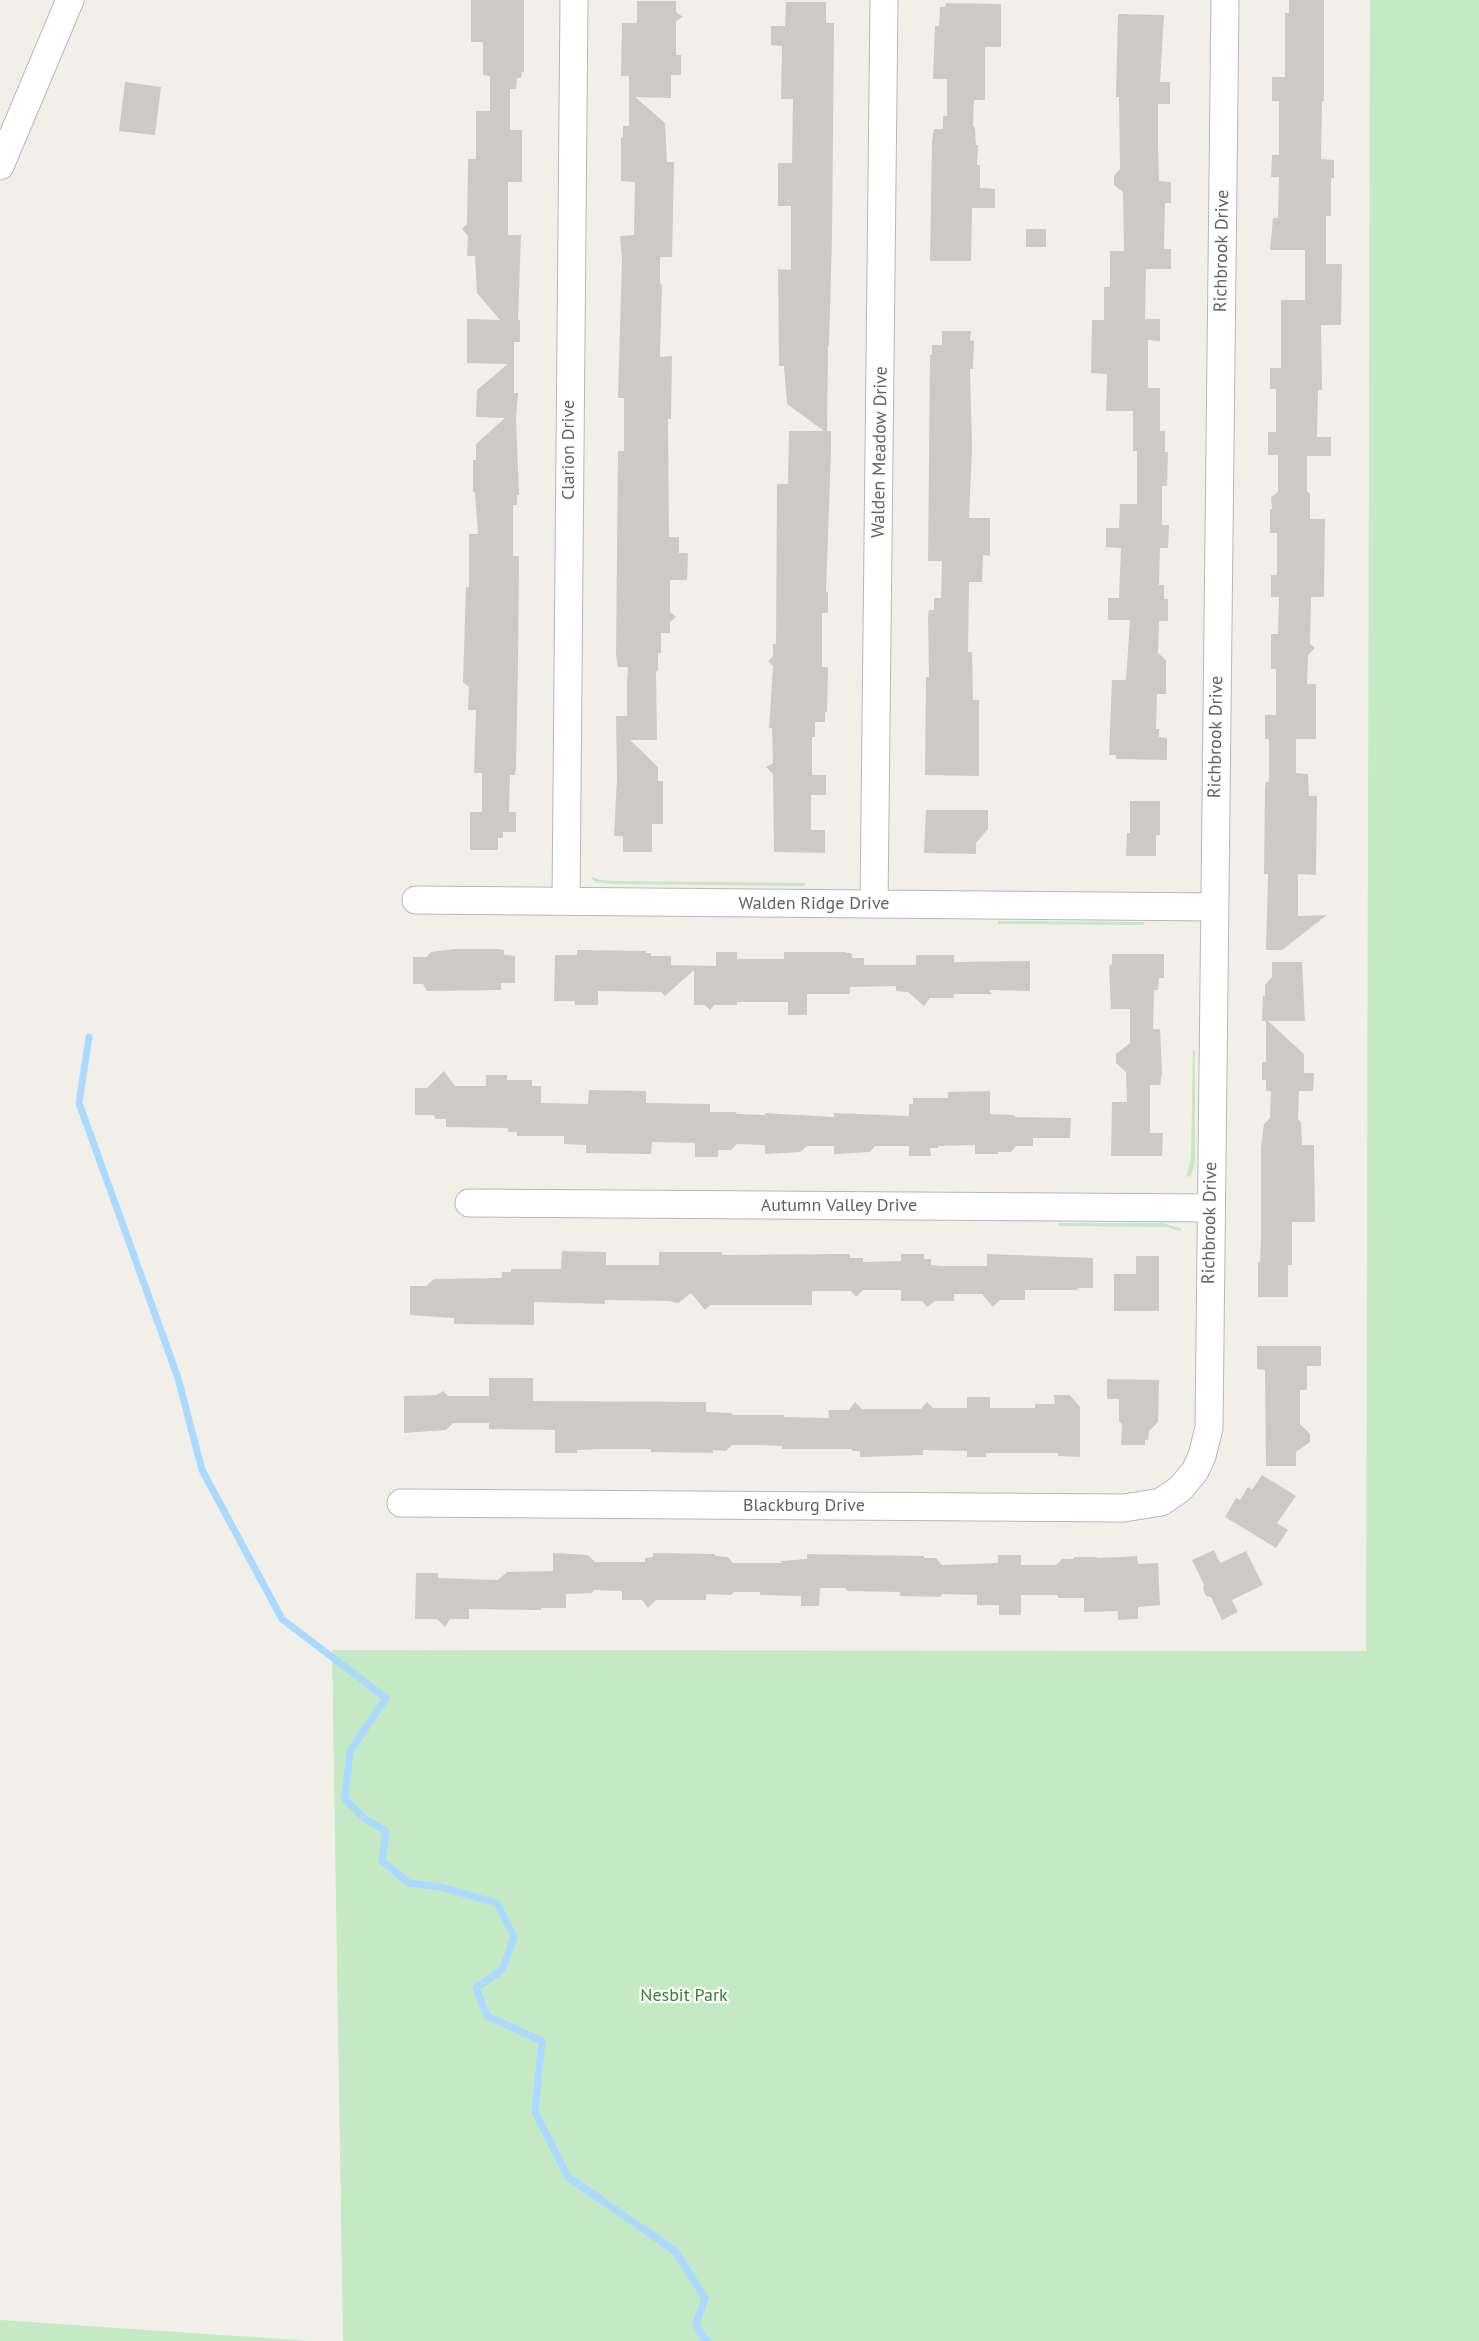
<!DOCTYPE html>
<style>
body{margin:0}
canvas{display:block;background:#f1efe8}
</style>
<canvas width="1479" height="2341"></canvas>
<script>
const c = document.querySelector('canvas').getContext('2d');
c.lineJoin = 'round';
function fillPath(path, color) {
  c.fillStyle = color;
  c.fill(path, 'evenodd');
}
function shape(rows) {
  const path = new Path2D();
  for (const r of rows) {
    path.moveTo(r[0], r[1]);
    for (let i = 2; i < r.length; i += 2) path.lineTo(r[i], r[i + 1]);
  }
  return path;
}
function strokePath(path, color, width, dash) {
  c.strokeStyle = color;
  c.lineWidth = width;
  c.lineCap = dash ? 'butt' : 'round';
  c.setLineDash(dash || []);
  c.stroke(path);
}
function label(font, color, halo, rows, align = 'center') {
  c.font = font + ' "PT Sans",sans-serif';
  c.lineWidth = 4.5;
  c.setLineDash([]);
  c.textBaseline = 'middle';
  c.strokeStyle = halo;
  c.fillStyle = color;
  for (const [text, x, y, turn = 0] of rows) {
    c.save();
    c.translate(x, y);
    c.rotate((+turn || 0) * Math.PI / 180);
    c.textAlign = isNaN(turn) ? turn : align;
    if (halo) c.strokeText(text, 0, 0);
    c.fillText(text, 0, 0);
    c.restore();
  }
}
const green = shape([
 [1370,0,1479,0,1479,2341,343,2341,332,1650,1366,1651],
 [593,877,599,880,613,881,805,883,805,886,614,884,596,882,591,878],
 [998,921,1144,922,1144,925,998,924],
 [1193,1050,1195,1051,1195,1157,1194,1166,1190,1177,1187,1176,1191,1157],
 [1058,1223,1163,1223,1182,1229,1180,1231,1166,1227,1058,1226],
 [0,2320,310,2341,0,2341]
]);
const stream = shape([
 [89,1037,79,1103,178,1378,202,1470,282,1619,386,1698,350,1751,345,1799,365,1819,386,1831,382,1861,409,1883,440,1887,497,1903,514,1937,502,1970,476,1988,487,2016,542,2041,535,2112,568,2177,675,2251,705,2298,696,2324,703,2337,708,2341]
]);
const building = shape([
 [471,0,524,0,524,72,522,72,521,78,517,78,516,89,510,89,510,130,522,130,522,182,508,182,508,235,521,235,518,320,520,320,520,342,514,342,514,393,518,393,516,418,519,495,517,495,517,505,513,505,513,556,519,556,518,664,516,769,515,775,510,775,509,812,516,812,516,832,503,832,503,838,498,838,498,850,470,850,470,812,482,812,482,773,474,773,476,710,468,710,469,687,463,682,466,587,469,587,469,534,478,534,475,492,473,492,473,460,476,460,476,444,505,418,476,417,477,390,508,364,467,363,467,319,500,320,477,293,475,256,467,256,468,236,462,229,467,224,468,159,476,159,476,111,490,111,490,76,483,75,483,42,471,42],
 [1289,0,1324,0,1324,101,1322,101,1321,159,1334,160,1334,178,1331,178,1331,216,1326,216,1326,264,1342,264,1341,325,1321,325,1322,390,1318,390,1317,437,1331,437,1331,456,1307,456,1307,491,1310,494,1310,519,1325,519,1324,597,1311,597,1310,644,1315,648,1308,655,1307,684,1316,684,1316,739,1296,739,1296,773,1308,774,1309,796,1317,796,1316,875,1298,874,1298,916,1327,915,1282,950,1266,950,1268,874,1264,874,1265,788,1266,782,1269,782,1269,739,1265,739,1265,715,1276,715,1276,669,1271,669,1271,634,1278,634,1279,597,1271,597,1271,575,1277,575,1277,533,1270,533,1270,509,1272,509,1271,497,1278,492,1278,455,1268,455,1268,432,1276,432,1276,389,1270,389,1270,368,1281,368,1281,300,1305,300,1305,250,1270,250,1273,218,1278,218,1279,177,1271,177,1272,155,1279,155,1279,101,1272,101,1272,77,1285,77,1285,13,1289,13],
 [637,1,676,1,676,12,683,17,676,21,676,55,681,55,681,75,671,75,671,98,635,97,665,123,667,162,674,162,672,257,660,257,660,283,662,285,660,357,672,356,671,419,668,419,669,537,679,537,679,553,688,553,687,580,670,580,670,612,676,617,670,622,670,633,661,633,661,653,658,653,658,670,656,672,657,740,630,740,658,767,658,781,663,781,663,824,652,824,652,852,623,852,623,836,614,836,617,780,616,716,627,716,627,685,628,667,618,667,616,655,618,451,624,451,624,398,618,398,622,258,620,236,634,235,635,182,621,181,621,137,623,138,623,126,629,126,629,76,621,76,622,23,637,23],
 [786,2,826,2,826,23,834,23,832,237,829,346,828,346,827,431,831,431,831,450,826,592,828,592,828,613,822,613,822,667,828,667,827,712,825,712,825,722,815,722,815,737,812,737,812,775,826,775,826,795,811,795,811,830,825,830,825,853,774,852,773,774,766,767,773,763,772,728,769,728,773,666,768,661,773,656,773,644,776,644,777,484,788,484,789,431,824,431,787,404,784,366,779,366,778,269,791,270,791,206,778,206,778,163,792,163,793,99,781,99,782,46,771,45,771,26,785,26],
 [946,3,1001,4,1001,47,985,47,985,100,974,100,973,126,975,128,976,145,978,145,977,165,980,165,980,188,995,189,995,208,972,208,971,261,930,261,932,142,934,129,943,129,943,116,947,116,947,79,933,79,935,26,939,26,940,7,945,7],
 [1118,14,1164,15,1160,82,1170,82,1170,104,1158,104,1158,149,1159,181,1171,182,1171,203,1165,203,1164,249,1171,249,1171,269,1146,269,1145,319,1160,319,1160,341,1148,340,1148,388,1160,388,1160,431,1165,431,1165,452,1168,452,1167,486,1162,486,1162,525,1169,525,1168,548,1160,548,1159,585,1164,585,1164,599,1168,599,1168,621,1159,621,1158,653,1166,660,1166,694,1157,694,1156,729,1159,729,1159,737,1167,738,1167,760,1116,759,1116,755,1109,755,1112,680,1126,680,1130,620,1108,620,1108,598,1119,598,1121,548,1106,547,1106,528,1119,528,1120,504,1137,504,1137,451,1133,451,1133,411,1106,411,1107,374,1091,373,1092,320,1104,320,1104,287,1110,287,1110,251,1124,251,1123,192,1114,185,1114,176,1120,169,1119,97,1116,97],
 [125,82,161,87,155,135,119,131],
 [1026,229,1046,229,1046,247,1026,247],
 [942,331,971,331,970,340,974,341,973,369,970,369,972,448,969,518,990,518,990,556,983,555,982,582,969,582,968,652,972,652,973,700,979,700,979,776,925,775,926,677,929,677,928,616,929,610,934,610,934,598,941,598,942,561,928,561,930,355,932,355,932,345,942,345],
 [1130,801,1160,801,1160,835,1156,835,1156,856,1126,856,1127,833,1130,833],
 [926,810,988,810,988,829,976,843,976,854,924,853],
 [454,949,498,949,504,950,504,955,515,956,515,983,501,983,501,990,427,991,423,984,413,984,413,957,426,957,431,952],
 [577,950,646,951,646,953,651,953,651,956,671,956,671,965,716,966,716,952,737,952,737,959,784,959,784,952,844,952,852,954,852,958,864,958,864,965,916,965,916,955,954,955,954,962,1030,961,1030,991,989,990,992,994,954,994,954,998,930,998,924,1006,908,992,896,991,896,986,850,987,850,994,807,994,807,1015,788,1015,788,1002,737,1002,737,1005,714,1005,710,1010,705,1005,694,1005,694,970,665,996,661,992,598,991,598,1005,575,1005,575,1001,554,1001,555,955,577,955],
 [1112,954,1164,954,1164,978,1159,978,1158,990,1154,990,1153,1029,1160,1029,1162,1074,1160,1085,1150,1085,1150,1133,1163,1133,1162,1156,1111,1156,1112,1102,1127,1102,1126,1072,1116,1063,1116,1054,1130,1043,1130,1009,1111,1009,1109,966,1112,964],
 [1272,962,1302,962,1305,1021,1268,1021,1304,1054,1304,1073,1314,1073,1313,1091,1299,1091,1298,1119,1301,1123,1302,1145,1314,1145,1315,1222,1292,1222,1292,1265,1288,1265,1288,1297,1258,1297,1258,1262,1260,1262,1261,1242,1261,1148,1264,1124,1270,1118,1271,1091,1266,1091,1266,1080,1262,1080,1262,1062,1266,1062,1266,1021,1262,1021,1263,996,1265,996,1265,985,1272,977],
 [444,1071,455,1086,486,1086,486,1075,507,1075,507,1080,532,1080,532,1086,541,1086,541,1103,588,1104,589,1090,646,1091,646,1103,710,1104,710,1112,735,1112,737,1114,765,1115,765,1113,834,1117,834,1113,909,1116,909,1104,913,1104,913,1098,948,1098,948,1092,990,1091,990,1114,1014,1115,1016,1117,1071,1118,1070,1138,1033,1138,1033,1146,1016,1146,1011,1152,998,1152,998,1154,975,1154,975,1145,938,1146,938,1148,930,1148,931,1156,909,1156,909,1146,875,1146,870,1152,834,1154,834,1146,807,1146,800,1152,765,1154,765,1145,737,1144,731,1150,718,1150,718,1157,695,1157,695,1143,652,1142,651,1154,586,1153,586,1145,564,1144,564,1136,517,1136,517,1132,508,1132,508,1128,446,1127,446,1119,435,1119,434,1115,415,1115,415,1088,427,1088],
 [562,1251,606,1252,606,1265,659,1265,659,1252,722,1252,722,1255,850,1254,850,1258,863,1258,863,1262,901,1261,901,1254,924,1254,924,1259,931,1259,931,1265,942,1266,987,1266,987,1254,1093,1258,1093,1288,1079,1288,1076,1290,1025,1290,1025,1300,1000,1300,993,1307,982,1294,954,1294,954,1301,935,1301,927,1307,922,1301,901,1301,901,1290,863,1290,856,1297,851,1291,812,1291,812,1305,710,1305,705,1310,691,1293,678,1303,669,1301,605,1300,605,1304,534,1302,534,1325,454,1324,454,1318,410,1315,410,1286,426,1286,434,1279,502,1278,502,1272,511,1272,511,1269,561,1269],
 [1136,1256,1159,1256,1159,1311,1114,1311,1114,1274,1136,1274],
 [1257,1346,1321,1346,1321,1366,1307,1366,1307,1390,1300,1390,1300,1424,1310,1434,1310,1442,1296,1452,1296,1466,1266,1466,1265,1370,1257,1369],
 [489,1378,533,1378,533,1401,706,1402,706,1412,731,1413,733,1415,784,1415,784,1417,829,1418,828,1410,849,1410,855,1402,862,1409,921,1409,927,1402,933,1408,967,1408,967,1397,990,1397,990,1408,1035,1408,1035,1404,1055,1404,1054,1395,1070,1395,1080,1407,1080,1457,1058,1456,1058,1453,986,1453,986,1457,967,1457,967,1451,923,1450,923,1455,860,1457,860,1451,852,1451,852,1449,782,1449,782,1446,763,1445,732,1445,726,1451,713,1450,713,1453,651,1452,651,1449,601,1449,577,1450,577,1453,555,1453,555,1430,489,1429,489,1423,453,1423,446,1430,404,1433,404,1396,437,1395,443,1391,448,1396,489,1396],
 [1107,1379,1159,1380,1158,1422,1149,1431,1148,1440,1145,1440,1145,1445,1121,1445,1122,1424,1119,1421,1119,1399,1107,1399],
 [1262,1475,1296,1496,1277,1523,1288,1530,1276,1548,1225,1517,1236,1498,1240,1500,1248,1487,1252,1490],
 [1214,1550,1220,1563,1246,1551,1263,1585,1232,1600,1238,1612,1222,1620,1211,1597,1206,1596,1203,1589,1204,1585,1192,1560],
 [553,1553,588,1555,595,1562,645,1562,645,1558,653,1557,653,1553,715,1554,715,1556,728,1557,733,1563,782,1563,781,1561,807,1559,807,1554,924,1556,924,1558,936,1558,942,1565,998,1563,998,1555,1021,1555,1021,1565,1056,1565,1062,1559,1074,1559,1074,1557,1097,1557,1097,1558,1137,1556,1138,1564,1158,1563,1160,1605,1138,1607,1138,1619,1118,1620,1118,1611,1084,1612,1084,1598,1059,1598,1057,1595,1021,1595,1021,1615,999,1615,999,1605,977,1605,977,1595,942,1594,940,1597,900,1596,900,1592,848,1591,845,1588,820,1588,819,1606,801,1606,801,1596,760,1595,760,1592,734,1592,731,1595,706,1594,706,1600,656,1600,648,1608,642,1600,622,1600,622,1591,594,1590,592,1593,566,1594,566,1608,541,1608,541,1610,469,1609,469,1619,450,1619,445,1627,437,1619,415,1619,416,1573,438,1573,438,1578,498,1580,507,1572,553,1571]
]);
const minor = shape([
 [0,166,70,0],
 [416,900,1213,907],
 [566,901,574,0],
 [874,904,884,0],
 [469,1203,1210,1208],
 [401,1503,1124,1508,1161,1502,1180,1489,1195,1471,1202,1456,1209,1428,1225,0]
]);
const streetNames = [
 ["Richbrook Drive",1222,251,-89],
 ["Clarion Drive",569,450,-90],
 ["Walden Meadow Drive",880,452,-89],
 ["Richbrook Drive",1216,737,-89],
 ["Walden Ridge Drive",814,904],
 ["Autumn Valley Drive",839,1206],
 ["Richbrook Drive",1210,1223,-89],
 ["Blackburg Drive",804,1506]
];
const parkNames = [
 ["Nesbit Park",684,1996]
];
fillPath(green, '#c5e8c5');
strokePath(stream, '#aadaff', 7);
fillPath(building, '#cccac5');
strokePath(minor, '#b5b8bc', 29);
strokePath(minor, '#fff', 27);
label('18px', '#5f6368', '#fff', streetNames);
label('18px', '#348238', '#fff', parkNames);
</script>
